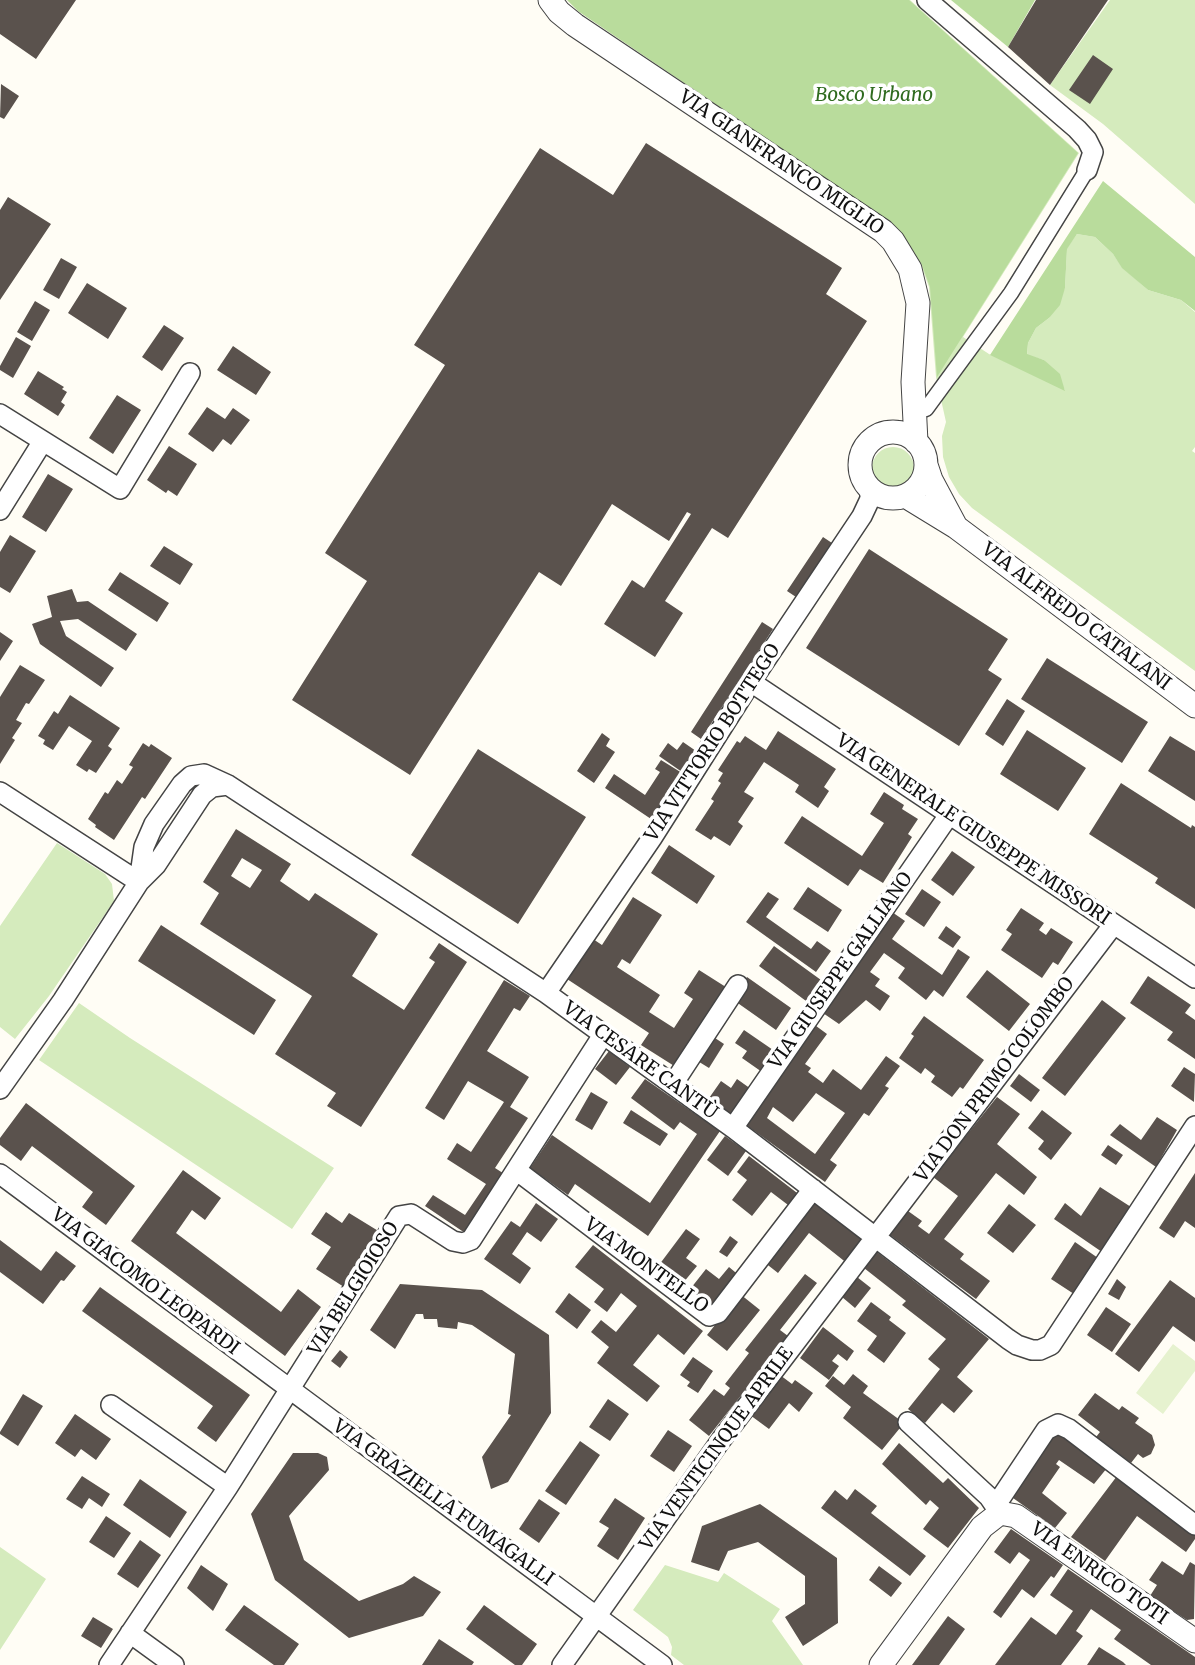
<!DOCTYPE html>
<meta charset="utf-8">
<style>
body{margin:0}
canvas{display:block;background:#fffdf5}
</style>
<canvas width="1195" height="1665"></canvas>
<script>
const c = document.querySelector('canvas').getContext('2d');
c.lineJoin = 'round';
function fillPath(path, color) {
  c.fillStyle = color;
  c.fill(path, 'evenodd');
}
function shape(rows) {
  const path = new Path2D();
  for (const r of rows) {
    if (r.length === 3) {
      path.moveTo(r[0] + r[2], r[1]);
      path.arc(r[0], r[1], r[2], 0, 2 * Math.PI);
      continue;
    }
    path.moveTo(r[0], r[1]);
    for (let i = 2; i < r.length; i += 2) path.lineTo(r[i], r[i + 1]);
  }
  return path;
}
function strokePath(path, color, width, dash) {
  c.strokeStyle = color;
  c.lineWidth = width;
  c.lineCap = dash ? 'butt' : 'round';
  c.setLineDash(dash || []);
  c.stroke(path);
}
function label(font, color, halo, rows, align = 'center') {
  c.font = font + ' Merriweather,serif';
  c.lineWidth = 7;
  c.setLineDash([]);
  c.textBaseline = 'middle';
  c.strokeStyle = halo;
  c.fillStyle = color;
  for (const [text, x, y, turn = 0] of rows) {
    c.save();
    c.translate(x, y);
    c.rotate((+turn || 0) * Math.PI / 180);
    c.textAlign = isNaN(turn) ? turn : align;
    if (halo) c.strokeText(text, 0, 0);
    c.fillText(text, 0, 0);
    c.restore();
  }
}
const green = shape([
 [575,0,910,0,1079,153,963,337,989,354,1065,390,1044,360,1027,355,1028,343,1036,328,1049,318,1065,288,1067,248,1077,234,1095,237,1113,254,1122,267,1148,290,1181,300,1195,312,1195,447,1192,451,1195,453,1195,671,972,508,959,494,949,477,943,457,942,436,946,422,936,377,929,287,921,265,909,245,889,222,578,11],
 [1110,0,1195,0,1195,204,1103,124,1050,85],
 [893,468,21],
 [57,843,105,874,112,884,114,901,49,996,15,1039,0,1027,0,926],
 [79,1003,130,1038,334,1168,292,1229,39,1060],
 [0,1547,46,1579,0,1650],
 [665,1565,718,1582,724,1573,780,1609,772,1621,803,1665,684,1665,671,1655,672,1647,668,1637,633,1610]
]);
const forest = shape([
 [567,0,909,0,1078,153,937,377,930,287,922,265,909,244,890,222,578,11],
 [951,0,1035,0,1008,47],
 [1103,181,1195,257,1195,311,1181,300,1148,290,1122,268,1113,254,1095,237,1077,234,1067,249,1065,288,1060,305,1049,318,1036,328,1028,343,1027,354,1044,360,1060,374,1065,391,990,355]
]);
const pitch = shape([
 [1173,1344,1195,1361,1195,1371,1163,1414,1136,1393]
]);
const building = shape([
 [0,0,76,0,36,59,0,34],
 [1036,0,1108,0,1050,85,1008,47],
 [1093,55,1113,69,1090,104,1069,90],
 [1,84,19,96,4,119,0,117],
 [646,143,842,268,826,294,867,321,728,538,712,528,665,601,683,613,655,657,604,624,632,580,644,588,691,514,687,512,669,541,612,504,561,586,539,572,410,775,292,700,367,581,325,553,445,365,414,345,540,148,613,195],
 [8,197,51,224,0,300,0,210],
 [61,258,77,267,59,299,43,290],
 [87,283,127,308,108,339,68,313],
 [35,301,50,310,32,341,17,332],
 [164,325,184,338,162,371,142,357],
 [16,337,31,346,13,378,0,370,0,366],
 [233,346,271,372,256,395,217,370],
 [38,371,64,387,62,389,67,392,61,402,65,405,58,416,24,394],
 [117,395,141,410,113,454,89,438],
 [207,407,225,419,233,408,250,420,231,445,223,439,213,452,188,434],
 [169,446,197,464,177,496,168,490,166,493,147,480],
 [48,474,73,489,46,532,22,517],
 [10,535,36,551,10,593,0,587,0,552],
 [823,537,832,543,796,597,787,591],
 [164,546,193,564,180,585,150,566],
 [869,549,1008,639,988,670,1002,679,959,746,806,648],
 [120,572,169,603,157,622,108,590],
 [72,589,77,602,88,601,137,634,126,651,78,619,60,621,66,636,114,668,101,687,40,644,32,624,52,617,47,596],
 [762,622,773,629,701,739,691,732],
 [0,632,13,641,0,661],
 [1047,658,1148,722,1122,763,1021,699],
 [20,665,45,680,29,704,26,703,16,720,22,723,12,738,15,740,0,764,0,697],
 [70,695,120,728,108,746,112,749,96,773,89,769,87,772,76,765,92,741,69,726,53,750,43,744,45,740,38,736,54,711,58,714],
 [1007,699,1025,711,1003,746,985,734],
 [1027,730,1086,768,1058,811,1000,774],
 [778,731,836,769,824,787,829,791,818,808,795,792,799,785,764,762,744,792,754,798,738,822,743,826,730,846,714,836,711,840,695,830,714,801,711,799,721,783,718,781,723,773,718,770,737,741,740,743,745,736,766,750],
 [602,733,610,739,606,746,615,752,594,783,577,771],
 [1170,736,1195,751,1195,801,1148,771],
 [683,742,696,751,682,772,659,756,668,743,677,750],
 [143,743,149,747,151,744,172,758,145,799,142,797,114,840,95,827,96,825,88,819,105,792,108,794,117,780,122,784,133,767,129,765],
 [478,749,586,817,518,924,411,855],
 [661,760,682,773,651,819,605,788,614,774,645,795,660,772,655,769],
 [1121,783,1191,828,1192,825,1195,827,1195,909,1155,883,1158,878,1089,834],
 [884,792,904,805,902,809,918,819,908,834,912,837,883,883,860,869,848,886,784,843,802,816,862,856,884,823,870,814],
 [236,829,291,864,280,881,309,901,315,893,378,934,352,976,404,1010,435,962,429,958,439,943,467,962,361,1127,327,1106,336,1093,275,1054,312,996,200,924,219,893,203,882],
 [242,858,262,870,250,888,231,876],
 [669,845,715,876,697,904,651,873],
 [952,851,975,867,953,896,931,880],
 [808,887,842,910,828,932,793,909],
 [922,889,941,902,924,927,905,914],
 [768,892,779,899,766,917,811,949,817,941,831,951,816,972,746,922],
 [633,897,662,915,630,964,622,959,617,967,660,995,649,1012,674,1028,693,999,684,993,699,970,729,989,679,1069,641,1045,649,1033,567,979,593,939,602,945],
 [1021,908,1044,923,1039,930,1046,935,1051,928,1073,942,1058,965,1053,962,1042,978,1001,950,1012,934,1006,930],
 [892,912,905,921,892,939,942,975,958,949,970,957,943,997,934,990,926,1000,898,978,905,968,884,953,870,972,880,979,875,986,890,996,880,1011,866,1000,839,1024,820,1011],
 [161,925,276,1000,254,1035,138,961],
 [946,926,961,937,953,948,938,938],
 [774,946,821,980,806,1001,759,966],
 [987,970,1030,1004,1009,1031,966,997],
 [1148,976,1191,1005,1185,1013,1195,1020,1195,1059,1167,1040,1173,1032,1130,1003],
 [747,977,791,1008,776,1030,732,999],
 [504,980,530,996,520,1011,514,1008,487,1051,529,1077,510,1107,528,1118,495,1168,506,1175,468,1235,425,1206,433,1195,465,1215,486,1184,447,1159,457,1143,471,1152,504,1102,468,1081,444,1120,425,1108],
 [1102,1000,1126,1018,1065,1096,1042,1078],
 [924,1016,984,1060,963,1089,960,1087,952,1097,931,1082,935,1076,925,1068,921,1074,899,1058,914,1036,911,1034],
 [812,1023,827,1034,805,1064,811,1068,808,1072,823,1083,833,1069,861,1090,886,1056,900,1066,885,1086,889,1088,869,1116,864,1113,830,1160,837,1165,825,1182,742,1122],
 [816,1093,845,1113,815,1154,767,1118,773,1107,793,1122],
 [744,1030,776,1052,762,1072,742,1058,747,1051,735,1043],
 [712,1036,724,1044,709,1068,696,1060],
 [609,1051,630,1067,616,1085,595,1069],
 [1184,1067,1195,1074,1194,1102,1171,1086],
 [1019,1074,1040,1090,1031,1102,1010,1086],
 [645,1079,720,1131,648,1236,575,1184,568,1195,530,1168,552,1135,650,1203,697,1134,680,1122,674,1130,631,1098],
 [737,1079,751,1089,730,1118,707,1101,721,1081,731,1088],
 [591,1092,608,1102,592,1130,575,1120],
 [997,1097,1020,1114,997,1144,1037,1177,1024,1195,996,1173,944,1239,964,1254,960,1259,990,1281,976,1299,890,1235,908,1211,922,1221,918,1226,929,1234,958,1196,933,1177],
 [26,1103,135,1186,106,1225,82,1207,93,1192,32,1146,21,1161,0,1145,0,1138],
 [631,1110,668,1134,660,1146,623,1123],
 [1042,1110,1072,1133,1051,1160,1038,1149,1044,1141,1028,1128],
 [1157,1117,1177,1130,1156,1167,1110,1135,1120,1124,1141,1140],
 [725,1136,746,1151,728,1176,707,1160],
 [1108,1145,1123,1155,1116,1165,1101,1155],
 [749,1156,801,1196,792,1208,771,1192,752,1216,732,1200,747,1180,737,1172],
 [183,1170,221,1198,205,1220,192,1210,176,1233,281,1312,298,1289,321,1307,285,1356,131,1241],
 [1195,1173,1195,1228,1185,1221,1174,1238,1159,1228],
 [1100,1187,1131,1207,1102,1252,1054,1219,1065,1203,1081,1216],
 [812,1200,865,1241,848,1264,809,1233,778,1273,764,1262],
 [536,1203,558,1219,541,1242,527,1232,512,1254,531,1268,520,1284,484,1259,511,1221,520,1227],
 [1009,1204,1036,1225,1013,1253,987,1233],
 [326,1212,342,1223,349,1213,380,1232,344,1287,316,1269,331,1247,311,1234],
 [686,1229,700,1239,686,1258,697,1266,683,1283,659,1265],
 [730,1236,738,1242,727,1257,719,1252],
 [0,1240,41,1271,56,1251,76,1266,64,1281,61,1280,43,1304,0,1272],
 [1075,1242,1098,1258,1074,1294,1051,1279],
 [593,1245,703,1331,684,1355,658,1334,633,1365,660,1386,647,1402,597,1363,609,1347,591,1332,601,1320,616,1332,637,1306,621,1293,607,1312,594,1302,604,1289,575,1267],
 [877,1252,989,1339,957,1377,973,1391,954,1413,942,1403,925,1423,908,1409,940,1369,928,1359,946,1339,902,1305,906,1301,864,1268],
 [729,1267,741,1277,716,1308,691,1288,706,1269,719,1279],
 [805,1274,817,1283,780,1330,788,1336,709,1436,689,1420,714,1389,724,1396,730,1388,725,1384,749,1353,745,1350],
 [857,1277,871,1288,855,1308,842,1297],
 [1117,1279,1126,1287,1119,1300,1108,1294],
 [1170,1280,1195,1298,1195,1342,1173,1326,1139,1372,1115,1354],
 [400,1284,482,1290,549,1335,551,1413,508,1482,491,1489,482,1457,511,1415,508,1414,515,1354,472,1325,458,1322,457,1329,438,1327,437,1319,424,1319,423,1314,416,1314,395,1349,370,1330],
 [100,1287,250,1395,216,1442,197,1428,213,1406,82,1311],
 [569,1293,591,1310,577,1329,555,1312],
 [740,1294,760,1310,727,1351,707,1335],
 [871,1302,891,1317,889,1320,906,1333,884,1363,867,1350,877,1336,857,1321],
 [1106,1307,1131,1324,1112,1352,1087,1335],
 [823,1327,854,1351,847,1361,838,1354,832,1361,839,1366,829,1380,800,1358],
 [340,1350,348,1357,340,1368,331,1361],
 [693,1357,713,1371,698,1393,687,1386,690,1382,680,1375],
 [853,1374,868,1386,863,1393,904,1423,882,1450,843,1418,851,1407,825,1386,833,1376,844,1385],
 [780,1375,792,1384,795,1380,813,1393,799,1412,789,1403,769,1429,750,1415],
 [1095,1393,1119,1410,1122,1406,1139,1418,1135,1423,1152,1435,1155,1445,1151,1454,1143,1458,1138,1454,1131,1463,1096,1437,1100,1432,1078,1415],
 [23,1394,43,1406,18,1446,0,1434,0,1432],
 [608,1399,629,1414,610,1441,589,1427],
 [75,1414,111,1439,96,1460,81,1449,75,1457,55,1443],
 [668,1430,692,1446,674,1472,650,1456],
 [1060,1433,1107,1468,1094,1484,1059,1460,1056,1464,1060,1467,1042,1493,1067,1513,1055,1528,1013,1498,1042,1454,1040,1451,1055,1434],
 [580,1441,600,1455,566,1505,545,1491],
 [899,1443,943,1483,948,1478,979,1508,948,1548,923,1529,939,1508,930,1500,926,1505,882,1464],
 [293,1453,318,1453,327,1457,329,1470,289,1516,304,1560,359,1601,403,1584,414,1576,441,1592,423,1616,349,1638,275,1580,251,1514],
 [82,1476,110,1494,102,1507,89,1498,82,1509,66,1499],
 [1117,1476,1195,1534,1195,1539,1186,1552,1137,1516,1105,1561,1071,1537],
 [140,1479,187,1512,170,1538,123,1505],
 [855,1489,877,1506,871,1513,926,1556,910,1576,821,1508,835,1490,847,1500],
 [615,1498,645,1518,618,1560,597,1546,609,1528,599,1522],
 [539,1499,560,1513,539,1543,519,1529],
 [760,1504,837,1558,838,1623,803,1646,785,1617,805,1604,805,1576,758,1542,728,1551,719,1571,691,1562,702,1526],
 [106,1516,131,1533,114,1558,89,1542],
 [1011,1529,1063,1565,1054,1578,1051,1576,1034,1598,1022,1589,1001,1618,993,1612,1030,1560,1019,1552,1010,1564,994,1552],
 [140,1540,161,1555,138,1588,117,1574],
 [1162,1561,1183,1575,1190,1562,1195,1565,1194,1619,1187,1620,1150,1596,1157,1585,1149,1580],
 [201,1565,228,1584,213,1611,187,1588],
 [879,1566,902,1583,891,1597,869,1580],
 [1068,1569,1195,1657,1195,1665,1151,1665,1114,1639,1121,1630,1091,1609,1076,1631,1083,1636,1061,1665,995,1665,1031,1617,1056,1635,1073,1611,1050,1595],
 [244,1605,299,1644,284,1665,274,1665,225,1630],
 [484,1605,537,1644,522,1665,515,1665,466,1629],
 [948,1616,965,1629,939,1665,912,1665],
 [93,1617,113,1629,101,1648,81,1636],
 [439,1639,474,1662,472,1665,422,1665],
 [1099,1647,1123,1662,1126,1665,1087,1665]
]);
const pedestrian = shape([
 [926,409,1011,293,1087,170]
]);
const minor = shape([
 [927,0,1077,129,1087,140,1093,152,1087,170],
 [0,414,120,489,190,373],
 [0,510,43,441],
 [751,682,1195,978],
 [0,792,139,882],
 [139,882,144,847,154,824,182,784,191,776,204,774,228,785,546,993,733,1128,1008,1339,1017,1345,1032,1350,1040,1350,1051,1345,1195,1126],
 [546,993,652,838,751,682,862,516,870,499,870,489],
 [673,1084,738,985],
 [0,1089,63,1000,139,882,156,865,202,795,212,787,228,785],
 [733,1128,949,815],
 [516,1170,709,1316,718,1313,813,1189],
 [0,1174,662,1665],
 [111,1405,228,1487],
 [908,1422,989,1497,1000,1513],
 [996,1505,1046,1430,1058,1424,1069,1429,1195,1525],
 [130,1633,174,1665],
 [109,1665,228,1487,399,1216,411,1214,453,1241,463,1243,471,1240,603,1035],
 [562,1665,721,1440,1114,924]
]);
const tertiary = shape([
 [550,0,559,12,575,25,883,231,893,241,910,269,918,303,913,382,916,442],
 [893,465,33],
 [926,465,931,480,955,525],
 [907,497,956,527,1195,706],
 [881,1665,982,1527,1000,1513,1016,1516,1195,1641]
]);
const parkNames = [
 ["Bosco Urbano",874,96]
];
const streetNames = [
 ["VIA GIANFRANCO MIGLIO",781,163,34],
 ["VIA ALFREDO CATALANI",1076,617,37],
 ["VIA VITTORIO BOTTEGO",713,743,-57],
 ["VIA GENERALE GIUSEPPE MISSORI",973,830,34],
 ["VIA GIUSEPPE GALLIANO",841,971,-55],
 ["VIA CESARE CANTÙ",640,1061,36],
 ["VIA DON PRIMO COLOMBO",995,1080,-53],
 ["VIA MONTELLO",646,1266,36],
 ["VIA GIACOMO LEOPARDI",145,1282,37],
 ["VIA BELGIOIOSO",354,1289,-58],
 ["VIA VENTICINQUE APRILE",717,1449,-54],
 ["VIA GRAZIELLA FUMAGALLI",443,1503,36],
 ["VIA ENRICO TOTI",1099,1574,35]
];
fillPath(green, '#d5ebbd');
fillPath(forest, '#b9dc9c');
fillPath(pitch, '#e6f2cf');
fillPath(building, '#5a524d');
strokePath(pedestrian, '#444', 17);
strokePath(minor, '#444', 22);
strokePath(tertiary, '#444', 25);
strokePath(pedestrian, '#fff', 14);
strokePath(minor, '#fff', 19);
strokePath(tertiary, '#fff', 23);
label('italic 19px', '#2f6b1f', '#fff', parkNames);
label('19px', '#111', '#fff', streetNames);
</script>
